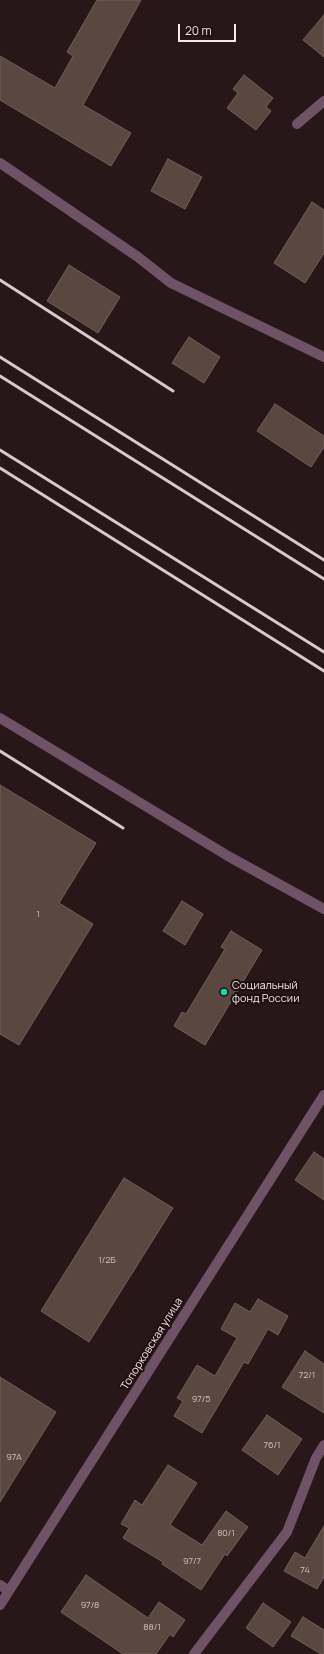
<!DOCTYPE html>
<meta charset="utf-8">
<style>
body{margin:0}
#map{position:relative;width:324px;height:1654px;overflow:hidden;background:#281719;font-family:Manrope,sans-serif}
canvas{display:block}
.scale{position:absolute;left:178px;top:24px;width:58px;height:18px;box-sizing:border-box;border:2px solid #f5e8ea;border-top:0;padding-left:5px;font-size:12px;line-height:14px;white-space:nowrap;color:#f5e8ea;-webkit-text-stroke:3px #1e0e10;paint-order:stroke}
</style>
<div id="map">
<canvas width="324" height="1654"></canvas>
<div class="scale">20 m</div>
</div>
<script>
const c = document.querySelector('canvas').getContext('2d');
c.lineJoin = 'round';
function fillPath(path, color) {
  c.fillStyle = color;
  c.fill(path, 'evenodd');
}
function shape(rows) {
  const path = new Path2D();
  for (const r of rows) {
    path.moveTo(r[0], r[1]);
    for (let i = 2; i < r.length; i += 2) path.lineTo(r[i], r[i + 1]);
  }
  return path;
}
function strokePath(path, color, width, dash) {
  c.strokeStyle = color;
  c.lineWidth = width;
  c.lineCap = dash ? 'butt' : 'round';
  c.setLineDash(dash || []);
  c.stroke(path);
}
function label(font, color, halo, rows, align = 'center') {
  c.font = font + ' Manrope,sans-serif';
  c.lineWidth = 4;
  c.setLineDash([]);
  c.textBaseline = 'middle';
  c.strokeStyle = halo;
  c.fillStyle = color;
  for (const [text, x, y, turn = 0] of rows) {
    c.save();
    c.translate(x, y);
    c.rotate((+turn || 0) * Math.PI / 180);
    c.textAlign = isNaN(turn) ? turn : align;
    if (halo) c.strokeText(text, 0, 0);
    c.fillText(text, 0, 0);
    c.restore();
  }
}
const building = shape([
 [97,0,141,0,83,105,131,133,111,166,0,100,0,56,55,88,73,56,67,52,97,0],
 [324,15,324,57,303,40,324,15],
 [244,75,273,98,266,107,271,111,256,130,227,108,238,93,233,89,244,75],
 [168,159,202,177,185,209,151,191,168,159],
 [312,202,324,210,324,253,305,283,274,263,312,202],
 [69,265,120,297,98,333,47,301,69,265],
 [189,337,220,357,204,383,172,363,189,337],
 [275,404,324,436,324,447,311,467,257,431,275,404],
 [0,785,96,843,59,903,93,924,19,1045,0,1034,0,785],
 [182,901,203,914,185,945,163,931,182,901],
 [231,931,262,950,205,1045,174,1026,182,1012,186,1014,225,949,221,947,231,931],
 [314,1152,324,1159,324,1200,295,1180,314,1152],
 [124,1178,173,1208,89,1342,41,1311,124,1178],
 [258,1299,288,1316,278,1335,268,1329,248,1364,244,1362,202,1433,174,1416,183,1401,177,1398,197,1365,215,1376,237,1338,221,1329,235,1303,250,1312,258,1299],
 [305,1351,324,1364,324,1413,282,1387,305,1351],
 [0,1377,56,1412,0,1502,0,1377],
 [267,1415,302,1439,278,1475,242,1450,267,1415],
 [168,1465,197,1483,170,1525,202,1545,226,1511,248,1527,227,1556,225,1554,201,1590,162,1564,163,1562,123,1538,129,1528,121,1524,135,1500,142,1505,168,1465],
 [324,1526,324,1577,317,1589,284,1571,295,1552,305,1558,324,1526],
 [86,1575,148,1618,159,1602,185,1620,173,1637,170,1634,156,1654,123,1654,61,1612,86,1575],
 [263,1603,291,1622,273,1647,246,1628,263,1603],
 [303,1617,324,1630,324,1654,321,1654,291,1636,303,1617]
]);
const minor = shape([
 [297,124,324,101],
 [0,163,138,257,171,283,324,357],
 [0,718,228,856,324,909],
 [0,1585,9,1591],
 [0,1605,324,1095],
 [194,1654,287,1532,316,1458,324,1445]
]);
const rail = shape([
 [0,280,173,391],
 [0,357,324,560],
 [0,376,324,579],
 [0,450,324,652],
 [0,468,324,671],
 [0,751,123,828]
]);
const markers = [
 [224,992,4,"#1fd5b0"]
];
const numberNames = [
 ["1",38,914],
 ["1/2Б",107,1260],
 ["72/1",307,1375],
 ["97/5",201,1399],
 ["76/1",272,1445],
 ["97А",14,1457],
 ["80/1",226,1533],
 ["97/7",192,1561],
 ["74",305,1570],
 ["97/8",90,1605],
 ["88/1",152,1627]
];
const poiNames = [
 ["Социальный",232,986],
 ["фонд России",232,999]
];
const streetNames = [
 ["Топорковская улица",152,1344,-58]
];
fillPath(building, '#5a4840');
strokePath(building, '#735f58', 1);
strokePath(minor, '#705267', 10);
strokePath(rail, '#d8cacc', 3);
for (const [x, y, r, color] of markers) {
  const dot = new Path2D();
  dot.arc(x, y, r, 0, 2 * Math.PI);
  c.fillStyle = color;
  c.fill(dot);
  strokePath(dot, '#1e0e10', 1.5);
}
label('9px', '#cec0c0', null, numberNames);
label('11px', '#f5e8ea', '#1e0e10', poiNames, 'left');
label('11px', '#f5e8ea', '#1e0e10', streetNames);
</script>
